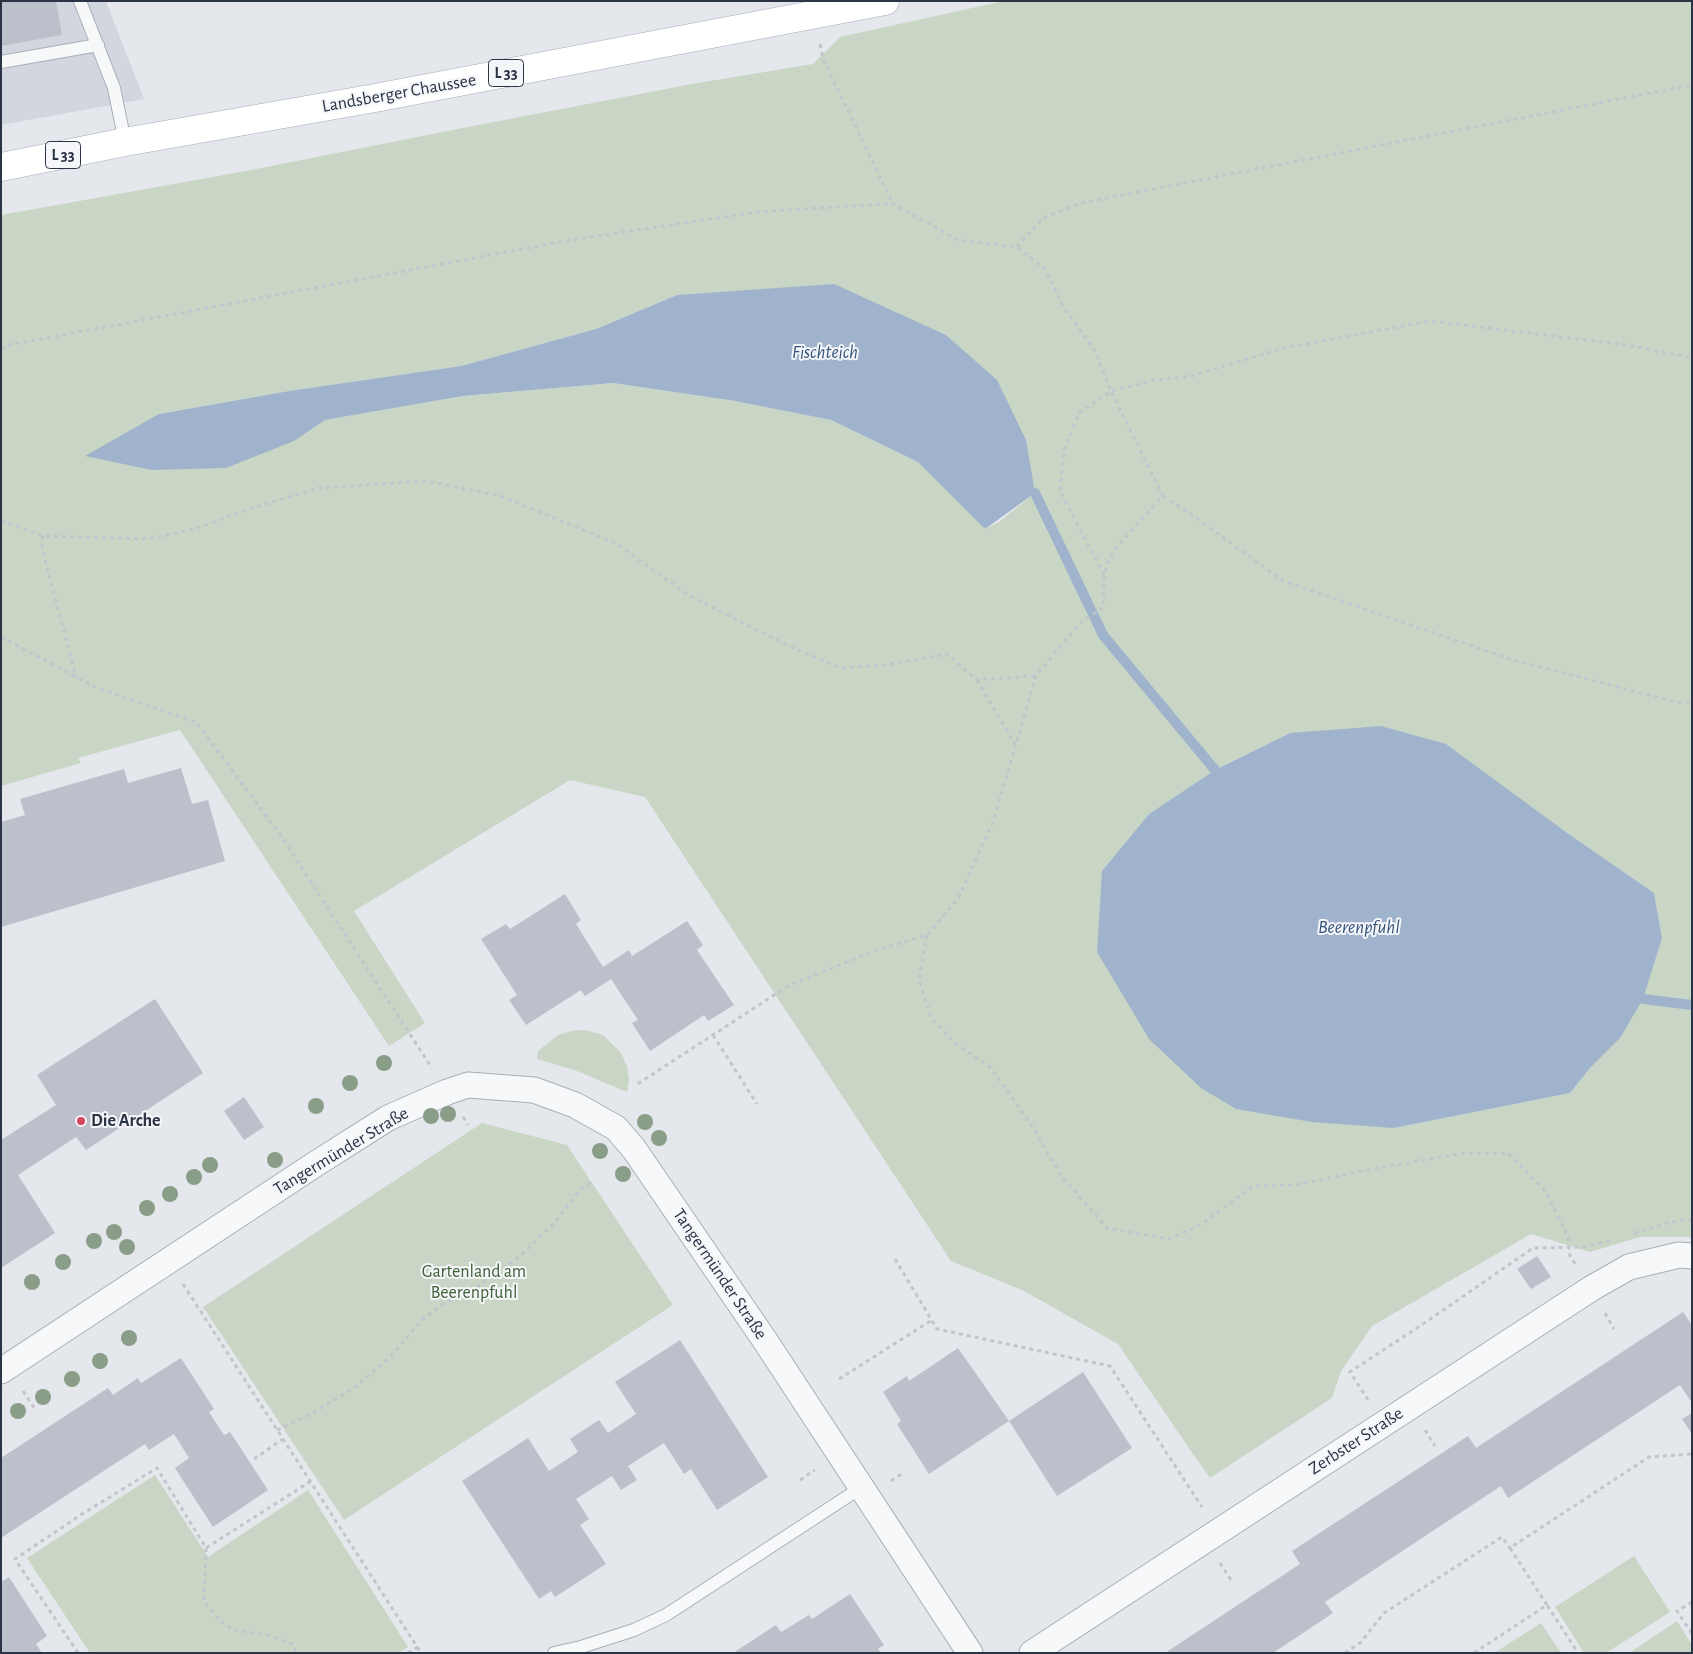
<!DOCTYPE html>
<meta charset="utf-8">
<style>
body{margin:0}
#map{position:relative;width:1693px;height:1654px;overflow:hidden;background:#e4e7ec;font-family:"Alegreya Sans",sans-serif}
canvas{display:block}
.frame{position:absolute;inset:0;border:2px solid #2b3445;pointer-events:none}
</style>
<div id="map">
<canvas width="1693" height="1654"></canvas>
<div class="frame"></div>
</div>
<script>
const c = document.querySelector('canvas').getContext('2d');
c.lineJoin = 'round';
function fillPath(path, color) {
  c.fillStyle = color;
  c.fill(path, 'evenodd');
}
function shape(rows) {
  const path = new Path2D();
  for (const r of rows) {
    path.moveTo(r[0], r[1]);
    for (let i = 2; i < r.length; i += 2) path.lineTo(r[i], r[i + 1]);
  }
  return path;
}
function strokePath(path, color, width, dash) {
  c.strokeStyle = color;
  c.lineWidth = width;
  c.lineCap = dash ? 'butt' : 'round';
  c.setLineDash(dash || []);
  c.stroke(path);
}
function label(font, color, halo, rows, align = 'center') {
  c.font = font + ' "Alegreya Sans",sans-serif';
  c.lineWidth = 4;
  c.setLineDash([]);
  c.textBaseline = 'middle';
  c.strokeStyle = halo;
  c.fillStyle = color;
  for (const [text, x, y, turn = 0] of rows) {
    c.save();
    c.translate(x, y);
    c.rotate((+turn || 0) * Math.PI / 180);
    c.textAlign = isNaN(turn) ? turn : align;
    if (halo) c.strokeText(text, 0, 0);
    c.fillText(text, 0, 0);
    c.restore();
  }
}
const built = shape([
 [1,1,106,1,144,99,1,125]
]);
const green = shape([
 [1004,1,1692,1,1692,1237,1640,1237,1590,1252,1531,1234,1372,1326,1341,1371,1332,1398,1210,1478,1193,1454,1118,1344,1024,1291,951,1261,645,797,570,780,354,911,425,1023,389,1046,180,730,78,758,81,763,1,786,1,215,246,171,473,126,692,84,813,64,840,37],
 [677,295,1035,493,999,522,985,529,918,462,831,420,735,401,613,383,463,396,325,420,159,414,289,391,461,366,596,329],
 [1290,733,1563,830,1654,893,1662,938,1590,1068,1570,1093,1394,1128,1102,871,1149,814,1215,770],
 [585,1030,603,1035,621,1053,627,1066,629,1080,627,1092,577,1071,537,1059,538,1051,558,1035,572,1031],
 [482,1123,567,1145,673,1305,344,1520,203,1307],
 [155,1475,208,1557,308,1490,408,1647,399,1653,90,1653,27,1558],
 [1634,1556,1670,1612,1606,1653,1584,1653,1555,1607],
 [1677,1621,1692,1645,1692,1653,1629,1653],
 [1541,1623,1561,1653,1494,1653]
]);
const water = shape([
 [834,284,946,335,997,380,1026,440,1035,493,985,529,918,462,831,420,735,401,613,383,463,396,325,420,294,441,226,468,152,470,85,456,159,414,289,391,461,366,596,329,677,295],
 [1381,726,1446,744,1563,830,1654,893,1662,938,1643,999,1620,1038,1590,1068,1570,1093,1394,1128,1312,1122,1236,1109,1201,1088,1149,1039,1097,952,1102,871,1149,814,1215,770,1290,733]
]);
const stream = shape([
 [1035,493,1103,635,1215,770],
 [1643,999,1692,1005]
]);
const building = shape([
 [1,1,56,1,62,35,1,46],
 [181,768,192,804,208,800,225,861,1,927,1,822,25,815,20,799,124,769,128,783],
 [565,894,581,920,576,924,603,967,629,950,632,956,687,921,703,945,697,950,734,1005,708,1021,704,1015,650,1051,632,1023,638,1020,611,979,585,996,581,990,526,1025,509,1000,517,995,481,939,506,924,510,929],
 [155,999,203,1073,86,1150,76,1137,18,1175,55,1233,1,1268,1,1140,56,1105,37,1075],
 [244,1097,264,1127,244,1140,224,1111],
 [1537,1256,1551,1277,1531,1289,1517,1269],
 [1683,1312,1692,1325,1692,1403,1680,1385,1508,1498,1501,1486,1325,1602,1333,1613,1273,1653,1165,1653,1300,1564,1292,1551,1468,1436,1476,1448],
 [680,1340,768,1477,717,1510,691,1469,684,1474,664,1443,628,1466,637,1480,621,1490,612,1476,576,1499,589,1519,580,1525,606,1564,555,1597,551,1591,539,1599,462,1481,528,1438,549,1471,578,1452,570,1439,599,1420,608,1433,636,1414,615,1382],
 [958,1348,1009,1421,929,1474,897,1424,901,1421,883,1392,907,1376,909,1381],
 [181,1358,214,1409,209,1412,224,1435,230,1432,268,1490,213,1527,175,1468,189,1458,174,1434,149,1450,145,1444,1,1538,1,1458,108,1388,113,1395,138,1378,141,1383],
 [1083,1372,1132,1448,1057,1496,1009,1421],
 [1692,1413,1692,1434,1682,1419],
 [9,1577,47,1636,36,1644,42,1653,1,1653,1,1582],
 [850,1594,884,1645,878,1649,881,1653,733,1653,776,1625,781,1632,809,1615,812,1619]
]);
const path = shape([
 [820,44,823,59,893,204],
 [1017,247,1043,218,1081,203,1692,85],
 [1,350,9,345,576,239,758,212,850,206,893,204,958,240,1017,247,1045,269,1063,306,1095,351,1111,391,1163,496,1113,551,1104,575,1103,607,1078,625,1036,676,993,822,958,899,927,935,874,951,788,986,636,1085],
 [1163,496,1195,517,1283,581,1513,660,1677,702,1692,703],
 [1,520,43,536,147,539,195,529,252,508,319,488,425,481,501,496,617,544,688,595,795,649,841,668,884,665,947,654,977,680,1036,676],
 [43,536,42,548,76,677],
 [1104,575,1060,491,1064,451,1079,413,1111,391,1155,380,1188,377,1284,348,1430,321,1627,345,1692,358],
 [1,637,97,688,196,722,281,836,432,1068],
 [977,680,1015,744],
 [927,935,919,979,931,1018,955,1043,990,1067,1032,1126,1062,1177,1107,1228,1169,1239,1202,1224,1253,1186,1295,1185,1383,1167,1465,1153,1508,1153,1546,1192,1568,1237,1570,1256,1576,1265],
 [713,1035,757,1104],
 [463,1117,468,1125],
 [1634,1233,1671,1222,1692,1219],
 [895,1259,937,1329,1110,1366,1202,1507],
 [183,1284,421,1653],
 [1605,1313,1614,1329],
 [839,1379,932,1320],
 [23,1391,35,1409],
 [1368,1400,1350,1372,1426,1322,1533,1248,1582,1247,1614,1240],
 [277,1430,309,1415,354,1388,390,1357,422,1320,447,1301,480,1285,519,1257,555,1222,582,1188,591,1182],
 [1425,1430,1435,1446],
 [254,1459,283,1439],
 [800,1480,815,1470],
 [891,1481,903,1473],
 [206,1548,204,1602,221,1622,234,1630,268,1635,292,1644,297,1653],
 [1220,1563,1231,1580],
 [1692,1602,1677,1611,1692,1634],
 [1547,1605,1510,1548,1649,1457,1692,1454],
 [78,1653,15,1559,82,1514,157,1468,206,1548,311,1481],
 [408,1653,418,1647],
 [1345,1653,1361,1642,1384,1613,1502,1537,1510,1548],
 [1474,1653,1547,1605,1578,1653]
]);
const service = shape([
 [80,1,114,88,125,142],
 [1,62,98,45],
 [554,1653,581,1647,634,1630,666,1615,862,1487]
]);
const minor = shape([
 [1,1371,314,1165,388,1118,447,1092,468,1085,534,1090,575,1105,616,1128,634,1149,766,1342,970,1653],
 [1032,1653,1592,1288,1629,1267,1679,1255,1692,1256]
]);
const primary = shape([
 [1,167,125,142,375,98,885,1]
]);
const trees = [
 [384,1063],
 [350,1083],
 [316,1106],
 [448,1114],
 [431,1116],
 [645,1122],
 [659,1138],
 [600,1151],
 [275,1160],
 [210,1165],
 [623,1174],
 [194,1177],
 [170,1194],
 [147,1208],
 [114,1232],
 [94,1241],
 [127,1247],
 [63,1262],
 [32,1282],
 [129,1338],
 [100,1361],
 [72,1379],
 [43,1397],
 [18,1411]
];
const markers = [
 [81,1121,5,"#d1495b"]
];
const shields = [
 [506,73,35],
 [63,155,35]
];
const shieldNames = [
 ["L 33",506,73],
 ["L 33",63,155]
];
const streetNames = [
 ["Landsberger Chaussee",399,93,-10],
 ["Tangermünder Straße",341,1151,-31],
 ["Tangermünder Straße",720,1274,56],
 ["Zerbster Straße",1356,1441,-33]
];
const poiNames = [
 ["Die Arche",91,1121]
];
const parkNames = [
 ["Gartenland am",474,1272],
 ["Beerenpfuhl",474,1293]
];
const waterNames = [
 ["Fischteich",825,352],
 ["Beerenpfuhl",1359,927]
];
fillPath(built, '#d2d6de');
fillPath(green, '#c9d6c5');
fillPath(water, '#9fb4cc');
strokePath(stream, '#9fb4cc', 10);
fillPath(building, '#bbc0ca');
strokePath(service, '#a9aeb7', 14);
strokePath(minor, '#a9aeb7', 27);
strokePath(primary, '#a3abb8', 29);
strokePath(path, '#c2c5cb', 3, [4, 4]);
strokePath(service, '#f7f8fa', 12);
strokePath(minor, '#f7f8fa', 25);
strokePath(primary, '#fff', 28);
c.fillStyle = '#899d89';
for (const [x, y] of trees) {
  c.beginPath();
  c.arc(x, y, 8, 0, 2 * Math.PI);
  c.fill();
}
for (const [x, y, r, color] of markers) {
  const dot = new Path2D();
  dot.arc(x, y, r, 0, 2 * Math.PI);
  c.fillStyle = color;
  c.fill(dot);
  strokePath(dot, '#f4f6f9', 2);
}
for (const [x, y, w] of shields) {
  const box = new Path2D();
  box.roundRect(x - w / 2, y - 13.5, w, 27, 4);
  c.fillStyle = '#f4f6f9';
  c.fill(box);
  strokePath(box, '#2b3445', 1);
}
label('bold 16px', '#2b3445', null, shieldNames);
label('18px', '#2b3445', '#f4f6f9', streetNames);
label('bold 18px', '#2b3445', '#f4f6f9', poiNames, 'left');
label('18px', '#3f6138', '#f4f6f9', parkNames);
label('italic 19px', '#34527a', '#f4f6f9', waterNames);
</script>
